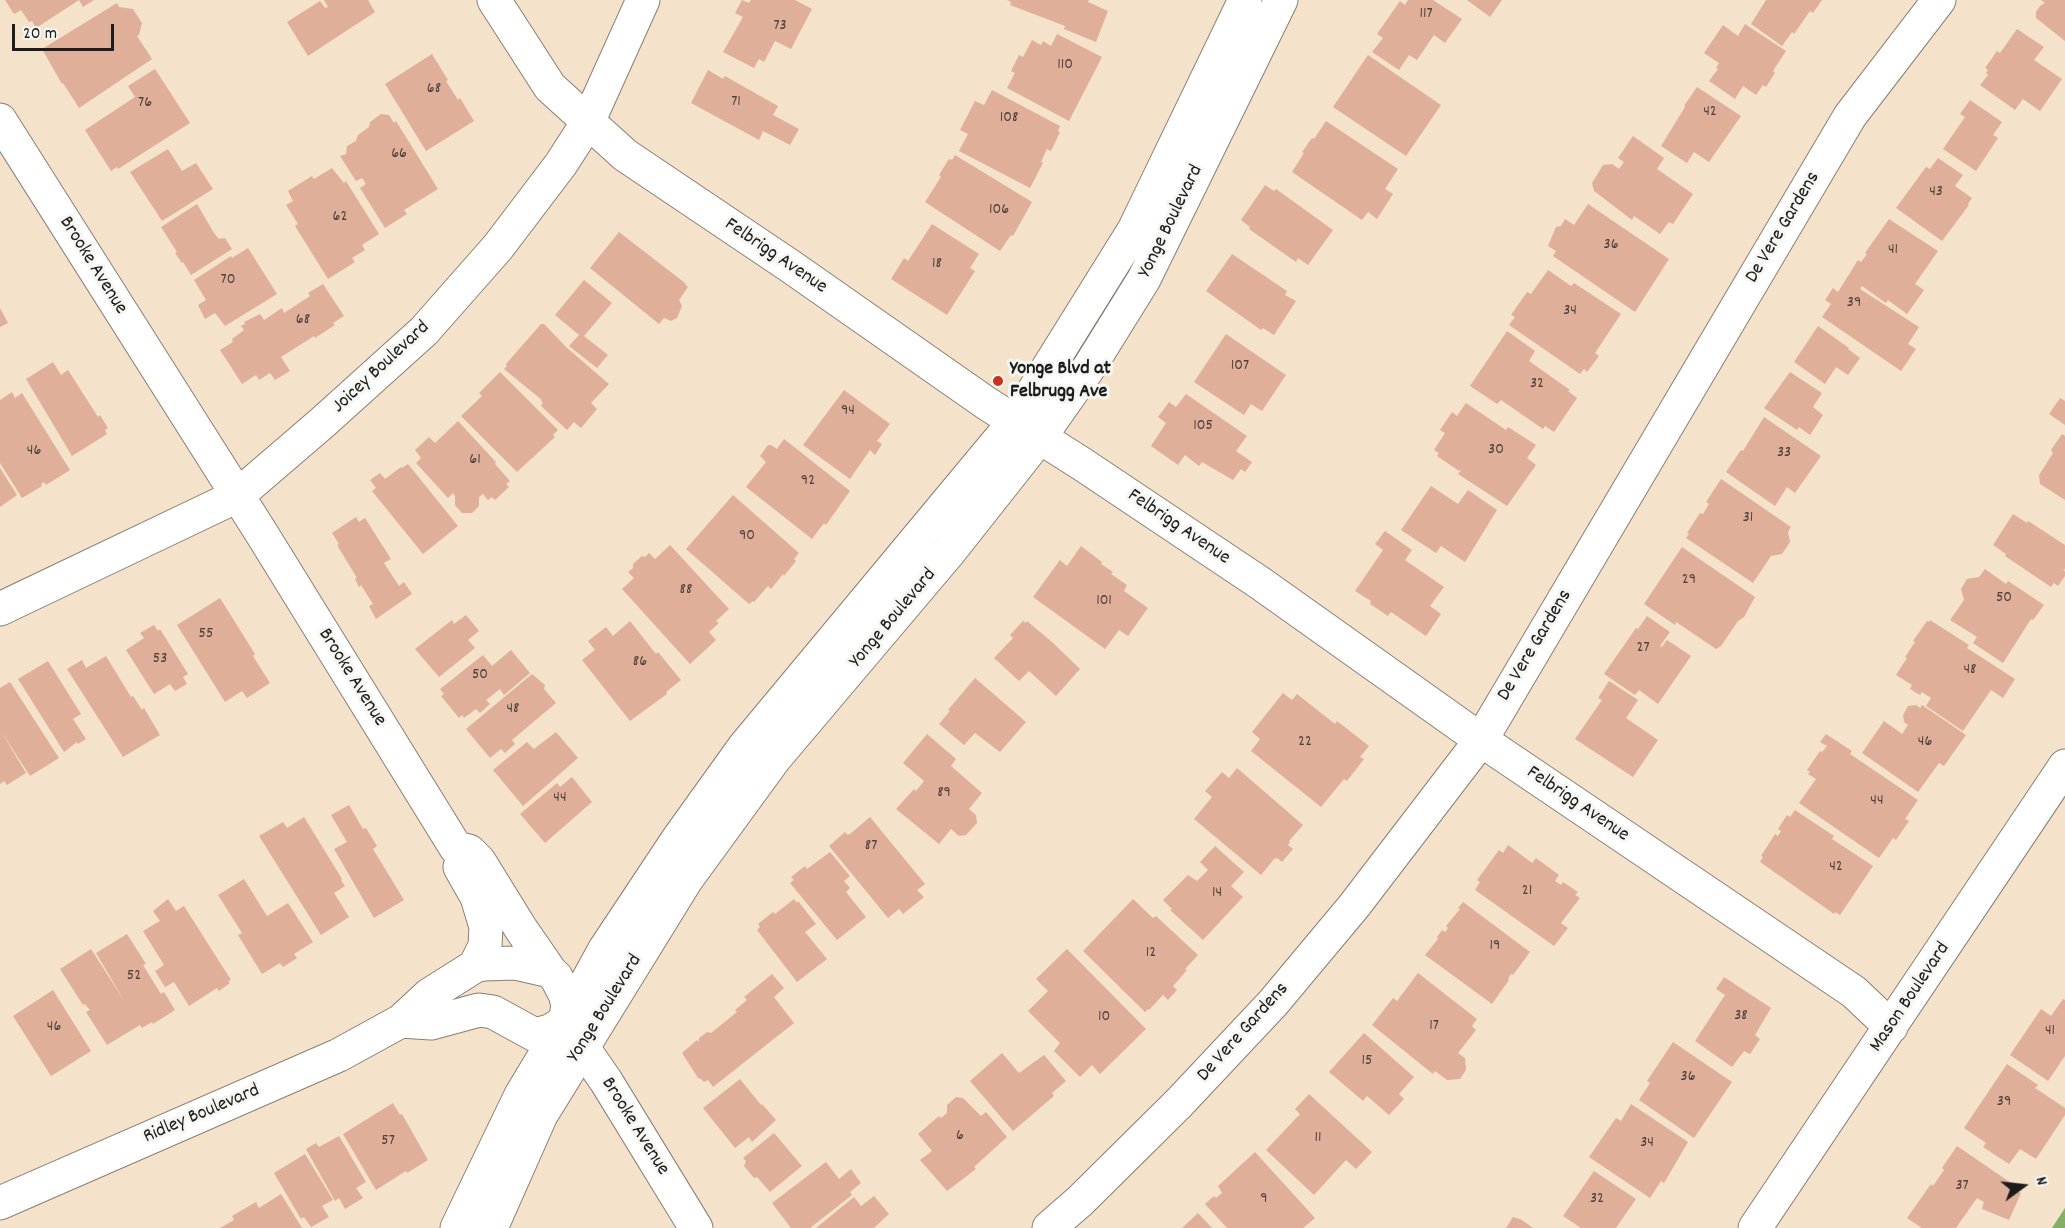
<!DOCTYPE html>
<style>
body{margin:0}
#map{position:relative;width:2065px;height:1228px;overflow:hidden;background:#f4e2cb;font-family:Dekko,sans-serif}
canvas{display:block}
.north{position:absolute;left:1993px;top:1156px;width:60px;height:60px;-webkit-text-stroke:4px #f6f6f2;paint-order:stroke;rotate:75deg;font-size:16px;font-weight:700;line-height:24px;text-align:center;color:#1c1c1c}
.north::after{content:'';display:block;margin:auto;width:21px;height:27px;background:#1c1c1c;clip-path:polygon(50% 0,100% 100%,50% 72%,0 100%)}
.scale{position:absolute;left:12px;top:24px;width:102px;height:27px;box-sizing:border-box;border:3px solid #1c1c1c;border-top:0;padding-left:8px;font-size:18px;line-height:21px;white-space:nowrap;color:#1c1c1c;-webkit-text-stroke:4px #f6f6f2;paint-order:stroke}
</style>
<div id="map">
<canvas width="2065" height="1228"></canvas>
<div class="north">N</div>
<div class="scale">20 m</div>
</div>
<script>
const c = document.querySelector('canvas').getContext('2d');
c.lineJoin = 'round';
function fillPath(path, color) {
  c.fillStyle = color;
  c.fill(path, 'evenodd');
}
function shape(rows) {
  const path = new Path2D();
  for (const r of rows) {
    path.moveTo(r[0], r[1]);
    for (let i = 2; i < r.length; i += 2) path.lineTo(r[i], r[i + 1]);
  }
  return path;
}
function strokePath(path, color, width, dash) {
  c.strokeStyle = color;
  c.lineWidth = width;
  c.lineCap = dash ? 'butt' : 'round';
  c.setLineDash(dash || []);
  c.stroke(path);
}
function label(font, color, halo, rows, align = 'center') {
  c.font = font + ' Dekko,sans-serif';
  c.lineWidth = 6;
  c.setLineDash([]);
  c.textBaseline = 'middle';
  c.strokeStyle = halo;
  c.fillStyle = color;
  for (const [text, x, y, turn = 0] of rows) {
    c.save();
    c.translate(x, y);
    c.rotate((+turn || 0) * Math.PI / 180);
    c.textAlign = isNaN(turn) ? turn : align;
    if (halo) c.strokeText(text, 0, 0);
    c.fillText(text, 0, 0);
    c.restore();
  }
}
const forest = shape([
 [2065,1208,2065,1228,2052,1228]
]);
const building = shape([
 [5,0,79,0,36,28,32,21,29,22,21,10,14,14],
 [79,0,94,0,83,7],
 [324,0,368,0,375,12,308,56,287,22,320,1,325,8,328,7],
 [742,0,749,3,751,0,795,0,812,9,791,49,775,41,764,62,759,59,754,68,723,52,743,17,735,13],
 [1007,0,1089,0,1088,2,1108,11,1096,42,1064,29,1065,26,1010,5,1011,2],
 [1408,0,1433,0,1462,19,1445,43,1434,35,1417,60,1409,55,1399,70,1372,52,1383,38,1377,34,1400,1,1405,5],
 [1467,0,1502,0,1490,17],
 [1766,0,1822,0,1813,13,1810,11,1794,34,1792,32,1782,46,1751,24],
 [2041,0,2065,0,2065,41,2036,18,2036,12,2040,6,2045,3],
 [117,3,119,7,133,9,142,23,139,35,137,36,152,59,79,108,63,83,62,84,42,49],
 [1745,24,1786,51,1773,71,1775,73,1766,87,1763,85,1756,95,1743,86,1735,99,1709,81,1718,69,1716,68,1719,63,1704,53,1723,25,1738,36],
 [2017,29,2044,47,2034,60,2062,79,2040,111,2023,99,2015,110,1980,85,1988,75,1986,73,1988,70,1985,68,1997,51,2000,53],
 [1057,34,1102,57,1069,121,1007,88,1015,73,1011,71,1019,55,1023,57,1032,40,1041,45,1043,41,1051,46],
 [432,54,448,80,446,81,458,100,460,98,474,121,426,151,385,84],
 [1368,55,1441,105,1406,156,1333,107],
 [155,69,190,123,118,169,117,167,111,171,85,130,135,97,128,86],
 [708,70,723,79,725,76,778,106,773,115,799,129,790,145,763,131,759,140,691,103],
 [1697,87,1741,116,1709,162,1694,152,1687,163,1661,146,1685,107,1684,106],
 [992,90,1060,126,1058,131,1060,132,1051,151,1047,149,1041,162,1043,163,1030,188,959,151,968,134,960,130,975,101,984,105],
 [1970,100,2002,122,1993,135,1998,138,1976,171,1943,149,1965,117,1960,114],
 [381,114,389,115,394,123,396,121,438,189,404,210,407,214,385,228,360,188,366,184,362,178,356,181,340,156,346,154,347,146,356,141,358,135,369,127,370,122],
 [1326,121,1398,169,1385,189,1393,194,1377,219,1368,212,1362,220,1292,172,1304,153,1302,152,1312,138,1314,139],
 [1633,136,1664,158,1657,169,1693,194,1673,224,1669,222,1660,234,1634,216,1632,220,1594,191,1592,183,1603,165,1612,164,1619,169,1624,162,1618,158],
 [168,149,182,171,196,163,213,189,162,221,130,172],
 [955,155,1032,202,1013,236,1011,235,1000,251,925,202,941,177,939,175,949,159,952,160],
 [1938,158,1963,175,1955,186,1972,198,1968,204,1969,205,1942,241,1896,208,1926,167,1930,169],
 [332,168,344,183,346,181,379,234,362,245,365,250,352,258,355,262,328,279,295,226,298,224,286,205,293,201,288,191,312,176,314,179],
 [1265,185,1274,191,1276,189,1333,230,1308,265,1298,258,1296,262,1249,229,1250,227,1241,220],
 [197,204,214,233,219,239,225,238,232,249,191,275,183,262,182,263,175,253,177,252,161,227],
 [1588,204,1669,259,1635,312,1553,256,1556,251,1548,246,1556,227,1561,226,1565,219,1574,225],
 [1889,219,1938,251,1915,284,1924,290,1907,314,1888,300,1886,303,1862,286,1860,289,1919,327,1908,344,1916,349,1901,371,1822,317,1831,304,1825,300,1833,288,1838,292,1858,260,1861,262,1867,254,1865,253],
 [932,224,979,254,970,268,975,271,947,315,891,279,904,258,908,261],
 [619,232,685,283,685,284,688,287,679,300,682,306,677,318,671,321,664,318,659,324,590,268],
 [248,248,277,294,225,326,215,313,205,319,198,305,206,300,194,280,231,256,232,258],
 [1232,254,1287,291,1285,295,1296,301,1274,335,1263,328,1261,330,1206,291],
 [1548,270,1571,286,1574,283,1621,314,1595,353,1599,356,1587,372,1584,369,1580,374,1509,325,1515,317,1511,315,1527,292,1531,294],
 [584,280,612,303,584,336,608,355,597,368,569,346,579,335,555,315],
 [323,284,344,316,333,323,335,325,315,338,314,336,281,357,290,371,275,380,270,373,259,380,256,375,242,384,220,350,233,342,232,339,244,330,241,326,245,324,244,322,260,314,264,320,282,308,284,313,310,296,308,293],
 [0,308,8,323,0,327],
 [541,324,544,324,566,347,609,384,591,403,597,409,581,428,574,422,567,430,541,406,543,403,541,401,542,400,504,369,507,366,506,364],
 [1818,326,1849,348,1848,349,1860,358,1848,375,1836,367,1825,384,1794,362],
 [1507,331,1535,351,1529,361,1570,390,1568,391,1577,398,1554,432,1545,426,1543,429,1501,400,1497,404,1470,386],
 [1226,334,1286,375,1262,411,1251,404,1244,415,1194,382],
 [53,362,61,375,68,370,98,417,100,415,108,428,105,430,107,434,72,456,26,379],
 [500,372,558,430,553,435,555,437,517,472,461,416,482,396,479,393],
 [1790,372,1822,393,1813,407,1823,415,1810,435,1799,427,1797,430,1764,408],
 [844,390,890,424,877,441,882,444,875,455,870,450,850,479,803,445],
 [12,392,15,398,22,393,70,470,46,485,44,482,41,484,42,486,22,498,0,463,0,400],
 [1186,394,1247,436,1236,451,1252,462,1245,472,1241,469,1233,480,1202,462,1199,466,1185,455,1178,465,1151,446,1166,423,1158,417,1169,402,1176,407],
 [2060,398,2065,401,2065,425,2049,414],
 [1466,403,1506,430,1508,427,1536,445,1527,458,1536,465,1507,506,1458,474,1462,469,1459,471,1437,456,1439,453,1434,450,1445,433,1440,430,1452,412,1457,416],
 [1764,417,1821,456,1795,493,1787,487,1775,506,1726,472,1741,450,1743,451],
 [458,421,496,462,495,464,510,481,506,484,509,487,495,500,492,497,488,500,483,494,479,497,479,506,472,513,462,513,455,505,455,496,453,493,448,498,416,463,421,458,415,450,429,437,435,443],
 [2062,434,2065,436,2065,500,2040,484,2039,475,2053,453,2051,450],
 [784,439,850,491,826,525,824,523,812,539,746,487,766,462,760,456,768,445,771,445,777,449],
 [408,464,458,526,423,554,372,491,376,488,370,480,380,473,385,479,401,467,402,468],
 [0,468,17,495,0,507],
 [1721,479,1791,527,1788,532,1790,542,1782,554,1771,556,1753,583,1686,538,1689,534,1687,533,1700,513,1703,514,1709,504,1706,502],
 [1431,486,1458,504,1468,490,1497,510,1465,562,1441,546,1436,553,1401,530],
 [733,495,799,553,794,559,796,561,784,576,783,574,771,589,768,586,754,602,753,601,749,604,686,549],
 [2013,514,2027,523,2028,521,2065,545,2065,569,2063,570,2065,571,2065,576,2058,586,2054,583,2051,587,2005,556,2006,554,1993,545],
 [356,517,359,522,365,518,391,559,384,563,399,586,404,582,412,594,376,619,369,606,373,604,361,585,359,587,355,579,357,578,337,545,339,544,332,533],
 [1385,531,1412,550,1405,560,1444,587,1430,606,1441,614,1426,636,1391,612,1388,616,1370,604,1371,601,1355,591,1383,550,1375,544],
 [670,545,729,609,716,621,719,623,709,632,716,640,690,664,622,589,634,578,628,572,633,568,633,564,642,556,645,557,649,553,655,559],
 [1081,546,1102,562,1101,564,1113,572,1111,574,1127,585,1124,591,1148,608,1128,636,1119,630,1105,649,1033,597,1060,560,1067,566],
 [1682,547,1755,597,1744,617,1738,621,1721,646,1716,649,1676,622,1675,625,1644,604],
 [1985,569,2006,584,2008,581,2044,605,2033,620,2031,619,2003,663,1973,643,1977,637,1950,620,1964,600,1961,589,1967,579,1979,577],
 [220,598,255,654,253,656,270,683,247,698,242,691,225,702,177,625],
 [466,615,479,631,468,640,475,648,439,677,415,649,452,620,454,624],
 [1647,616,1670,632,1660,646,1662,647,1667,640,1691,656,1658,704,1639,690,1635,695,1604,674,1636,628,1638,629],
 [1930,620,1969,645,1967,648,2015,679,2003,698,1991,690,1963,731,1926,706,1931,698,1922,692,1920,695,1910,689,1912,685,1896,675,1907,658,1905,657,1915,642,1913,641,1927,621,1929,622],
 [630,621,656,654,658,652,681,680,666,692,667,694,630,721,582,660,595,650,588,641,606,627,613,636],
 [1023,621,1026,623,1027,621,1052,642,1080,669,1056,696,1029,671,1019,681,994,658,1013,638,1010,635],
 [154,625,158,631,160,629,188,674,183,677,187,684,175,691,170,684,154,694,126,650,144,638,140,633],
 [511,650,530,673,504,695,500,689,486,700,490,704,480,713,476,709,464,718,462,715,459,718,441,696,444,694,440,689,483,655,492,666],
 [106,656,131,697,133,696,142,710,144,708,160,735,123,757,67,669,82,660,86,668],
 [48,661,81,714,73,719,86,739,78,744,77,742,64,752,18,679],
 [532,674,545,685,544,689,556,703,512,740,515,744,505,753,501,749,490,758,466,729],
 [975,678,1026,722,1000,752,975,733,964,745,939,724,950,711,948,710],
 [1609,681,1638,700,1626,718,1658,740,1633,777,1575,739,1602,700,1598,698],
 [10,682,59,758,30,776,1,731,26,773,7,785,4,781,0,784,0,688],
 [1283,693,1292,700,1297,694,1335,724,1337,721,1369,746,1360,757,1364,759,1347,781,1344,779,1321,807,1251,751,1260,739,1252,732],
 [1916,705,1920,708,1922,705,1966,735,1944,766,1939,763,1918,792,1862,753,1884,721,1902,734,1908,725,1904,722,1903,715,1908,706],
 [556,732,578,758,523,806,493,770,527,742,534,749],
 [927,734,956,759,951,766,982,793,969,809,976,815,977,823,966,835,959,836,951,829,939,844,896,809,914,789,916,791,924,781,903,763],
 [1826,734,1852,751,1850,754,1918,800,1905,819,1909,821,1896,840,1893,838,1879,858,1799,803,1816,779,1808,774,1810,772,1807,770,1820,751,1822,752,1827,746,1820,742],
 [1237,768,1303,825,1289,841,1290,842,1288,845,1293,849,1282,862,1277,858,1274,859,1261,875,1194,819,1212,797,1205,791,1222,772,1229,778],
 [572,777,592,802,545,843,520,814,557,783,560,787],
 [349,805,363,829,366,828,377,846,373,849,404,900,374,918,334,849,347,842,331,815],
 [1795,810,1834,836,1832,839,1873,866,1840,915,1835,912,1834,914,1760,862,1763,857,1761,856,1775,834,1778,836,1781,831,1778,829,1787,815,1790,817],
 [304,817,342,879,341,880,345,886,334,893,349,917,321,935,259,836,283,822,287,828],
 [870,817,925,884,917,890,924,897,903,914,899,909,888,918,829,846,845,832,848,835,850,834],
 [1508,845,1532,863,1536,858,1559,875,1555,881,1561,885,1563,882,1578,892,1575,895,1580,898,1561,923,1568,928,1554,946,1475,890,1480,882,1477,880,1499,850,1503,853],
 [1215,846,1244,872,1231,886,1243,897,1203,940,1170,910,1172,909,1163,900,1188,875,1197,881,1208,870,1200,862],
 [830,852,850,876,844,881,850,888,846,892,866,917,837,940,790,883,794,880,791,877,805,866,807,869],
 [244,879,267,916,288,903,313,942,294,954,297,958,283,967,280,963,262,974,238,935,242,933,218,895],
 [168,899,176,911,184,906,231,980,228,981,230,983,219,991,217,988,189,1006,174,982,165,987,155,971,164,965,143,931,160,921,153,911],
 [794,899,797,903,798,901,816,924,805,932,827,959,797,982,757,930,760,927,758,924,773,912,775,914],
 [1133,899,1153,918,1156,916,1198,955,1185,969,1187,970,1173,986,1177,990,1168,1000,1163,995,1149,1010,1148,1009,1145,1012,1083,951],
 [1463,902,1530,952,1513,975,1511,974,1508,979,1509,980,1492,1004,1425,955,1438,939,1437,937,1442,930,1445,932,1448,928,1446,926,1460,909,1458,908],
 [127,934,146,964,143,965,161,994,164,992,175,1010,153,1024,152,1022,142,1028,140,1025,107,1045,86,1012,90,1010,85,1004,83,1005,60,969,91,949,125,1002,96,953],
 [1067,949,1146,1029,1100,1074,1092,1065,1080,1077,1054,1051,1060,1043,1028,1011,1048,991,1036,979],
 [1418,973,1477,1019,1472,1026,1476,1030,1458,1053,1465,1058,1466,1070,1460,1079,1447,1080,1435,1071,1433,1074,1372,1025,1393,998,1397,1001],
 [772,974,784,988,774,997,794,1023,713,1087,708,1080,704,1082,701,1079,698,1078,682,1053,697,1040,699,1042,699,1038,707,1032,711,1033,737,1012,735,1010,747,1000,744,997],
 [1724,977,1771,1008,1755,1035,1760,1039,1750,1054,1744,1051,1732,1067,1695,1041,1725,995,1716,989],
 [53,990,91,1051,51,1076,13,1016],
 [2063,999,2065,1000,2065,1056,2048,1081,2010,1055,2041,1009,2051,1016],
 [1364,1033,1414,1077,1399,1094,1404,1099,1389,1115,1367,1096,1363,1101,1329,1072],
 [1673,1042,1732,1082,1694,1138,1639,1100,1650,1083,1647,1081],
 [1002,1053,1019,1073,1044,1055,1066,1081,1052,1093,1054,1096,1013,1131,970,1081],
 [2007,1064,2038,1085,2035,1088,2065,1108,2065,1115,2036,1159,2020,1149,2009,1164,1983,1147,1986,1143,1964,1128],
 [740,1079,761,1105,762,1104,776,1120,752,1142,749,1137,735,1148,703,1108],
 [1309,1094,1372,1152,1356,1169,1346,1160,1314,1195,1266,1150,1300,1114,1295,1109],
 [956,1097,963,1098,981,1116,986,1112,1007,1137,974,1167,976,1169,947,1191,920,1160,932,1151,918,1134,939,1116,941,1118,947,1113,947,1105],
 [393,1103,400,1115,402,1114,428,1160,407,1173,406,1171,376,1190,343,1134],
 [1631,1104,1688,1142,1664,1183,1661,1181,1650,1198,1589,1157,1616,1118,1621,1121],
 [774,1133,802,1166,770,1192,757,1177,754,1178,744,1166,746,1161,743,1158],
 [339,1136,366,1182,356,1188,363,1198,345,1209,339,1198,335,1201,306,1149,316,1143,319,1147],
 [1957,1146,2017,1187,2015,1190,2021,1193,2009,1220,1982,1209,1984,1202,1977,1198,1956,1228,1922,1228,1907,1218,1931,1184,1933,1186,1944,1170,1942,1168],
 [1255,1152,1315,1218,1303,1228,1227,1228,1205,1204,1214,1196,1216,1198,1222,1193,1218,1186],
 [305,1154,333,1200,322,1206,329,1217,311,1227,304,1217,301,1219,274,1173],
 [826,1162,839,1179,851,1169,861,1183,850,1192,852,1195,810,1228,791,1228,772,1203],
 [1594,1171,1636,1199,1616,1228,1581,1228,1563,1216],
 [281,1194,302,1228,220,1228,234,1220,232,1216,256,1202,259,1208],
 [874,1196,889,1214,874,1228,816,1228,854,1197,861,1206],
 [1198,1213,1212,1228,1182,1228],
 [1513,1217,1522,1220,1533,1228,1506,1228]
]);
const minor = shape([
 [494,0,550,87,625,155,790,266,986,403,1082,464,1260,583,1481,740,1854,992,1891,1027],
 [0,120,262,534,456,848,469,851,479,861,521,929,550,971,556,977,565,994,568,1005,565,1022,606,1081,696,1228],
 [0,609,237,496,322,423,424,331,498,247,561,164,588,122,643,0],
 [460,867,477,897,486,927,485,946,475,966],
 [401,1021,431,1023,479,1010,493,1012,535,1035,550,1031,565,1022],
 [0,1203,339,1055,401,1021,429,995,475,966,484,964,515,963,550,971],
 [1049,1228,1080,1201,1179,1103,1273,1003,1354,906,1481,740,1850,116,1939,0],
 [1755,1228,2065,766]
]);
const tertiary = shape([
 [457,1228,521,1095,565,1022,605,949,678,839,744,747,1015,421,1134,230,1245,0],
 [491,1228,541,1115,686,880,775,758,950,551,1040,437,1090,366,1144,279,1281,0]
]);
const markers = [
 [998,381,6,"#c8321e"]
];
const numberNames = [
 ["117",1426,15],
 ["73",780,27],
 ["110",1065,66],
 ["68",434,90],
 ["71",736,103],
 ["76",145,104],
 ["42",1710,113],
 ["108",1009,119],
 ["66",399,155],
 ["43",1936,193],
 ["106",999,211],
 ["62",340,218],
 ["36",1611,246],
 ["41",1893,251],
 ["18",937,265],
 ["70",228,281],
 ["39",1854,304],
 ["34",1570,312],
 ["68",303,321],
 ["107",1240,367],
 ["32",1537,385],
 ["94",848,412],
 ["105",1203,427],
 ["30",1496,451],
 ["46",34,452],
 ["33",1784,454],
 ["61",475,461],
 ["92",808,482],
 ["31",1748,519],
 ["90",747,537],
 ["29",1689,581],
 ["88",686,591],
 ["50",2004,599],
 ["101",1104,602],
 ["55",206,635],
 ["27",1643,649],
 ["53",160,660],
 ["86",640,663],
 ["48",1970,671],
 ["50",480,676],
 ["48",513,710],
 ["22",1305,743],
 ["46",1925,743],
 ["89",944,794],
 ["44",560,799],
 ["44",1877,802],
 ["87",871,847],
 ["42",1836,868],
 ["21",1527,892],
 ["14",1217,894],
 ["19",1495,947],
 ["12",1151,954],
 ["52",134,977],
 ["38",1741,1017],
 ["10",1104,1018],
 ["17",1434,1027],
 ["46",54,1028],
 ["41",2050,1032],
 ["15",1367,1062],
 ["36",1688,1078],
 ["39",2004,1103],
 ["6",960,1137],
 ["11",1318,1139],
 ["57",388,1142],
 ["34",1647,1144],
 ["37",1962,1187],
 ["9",1264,1200],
 ["32",1597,1200]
];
const streetNames = [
 ["Yonge Boulevard",1172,222,-64],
 ["De Vere Gardens",1784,228,-59],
 ["Felbrigg Avenue",775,257,34],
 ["Brooke Avenue",92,266,58],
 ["Joicey Boulevard",382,368,-43],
 ["Felbrigg Avenue",1178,528,34],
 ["Yonge Boulevard",894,619,-50],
 ["De Vere Gardens",1536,646,-59],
 ["Brooke Avenue",351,678,58],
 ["Felbrigg Avenue",1577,805,34],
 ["Mason Boulevard",1911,998,-56],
 ["Yonge Boulevard",606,1009,-58],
 ["De Vere Gardens",1244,1033,-48],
 ["Ridley Boulevard",202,1115,-23],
 ["Brooke Avenue",634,1127,58]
];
const poiNames = [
 ["Yonge Blvd at",1010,370],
 ["Felbrugg Ave",1010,393]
];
fillPath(forest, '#85af66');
fillPath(building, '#e0af9a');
strokePath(minor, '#887f74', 35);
strokePath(tertiary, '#887f74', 35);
strokePath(minor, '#fff', 33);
strokePath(tertiary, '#fff', 33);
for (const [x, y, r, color] of markers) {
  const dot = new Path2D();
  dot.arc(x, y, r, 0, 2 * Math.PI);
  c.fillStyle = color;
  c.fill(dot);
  strokePath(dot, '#f6f6f2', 2);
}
label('16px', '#4d413c', null, numberNames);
label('20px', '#1c1c1c', '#f6f6f2', streetNames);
label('bold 20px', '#1c1c1c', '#f6f6f2', poiNames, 'left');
</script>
